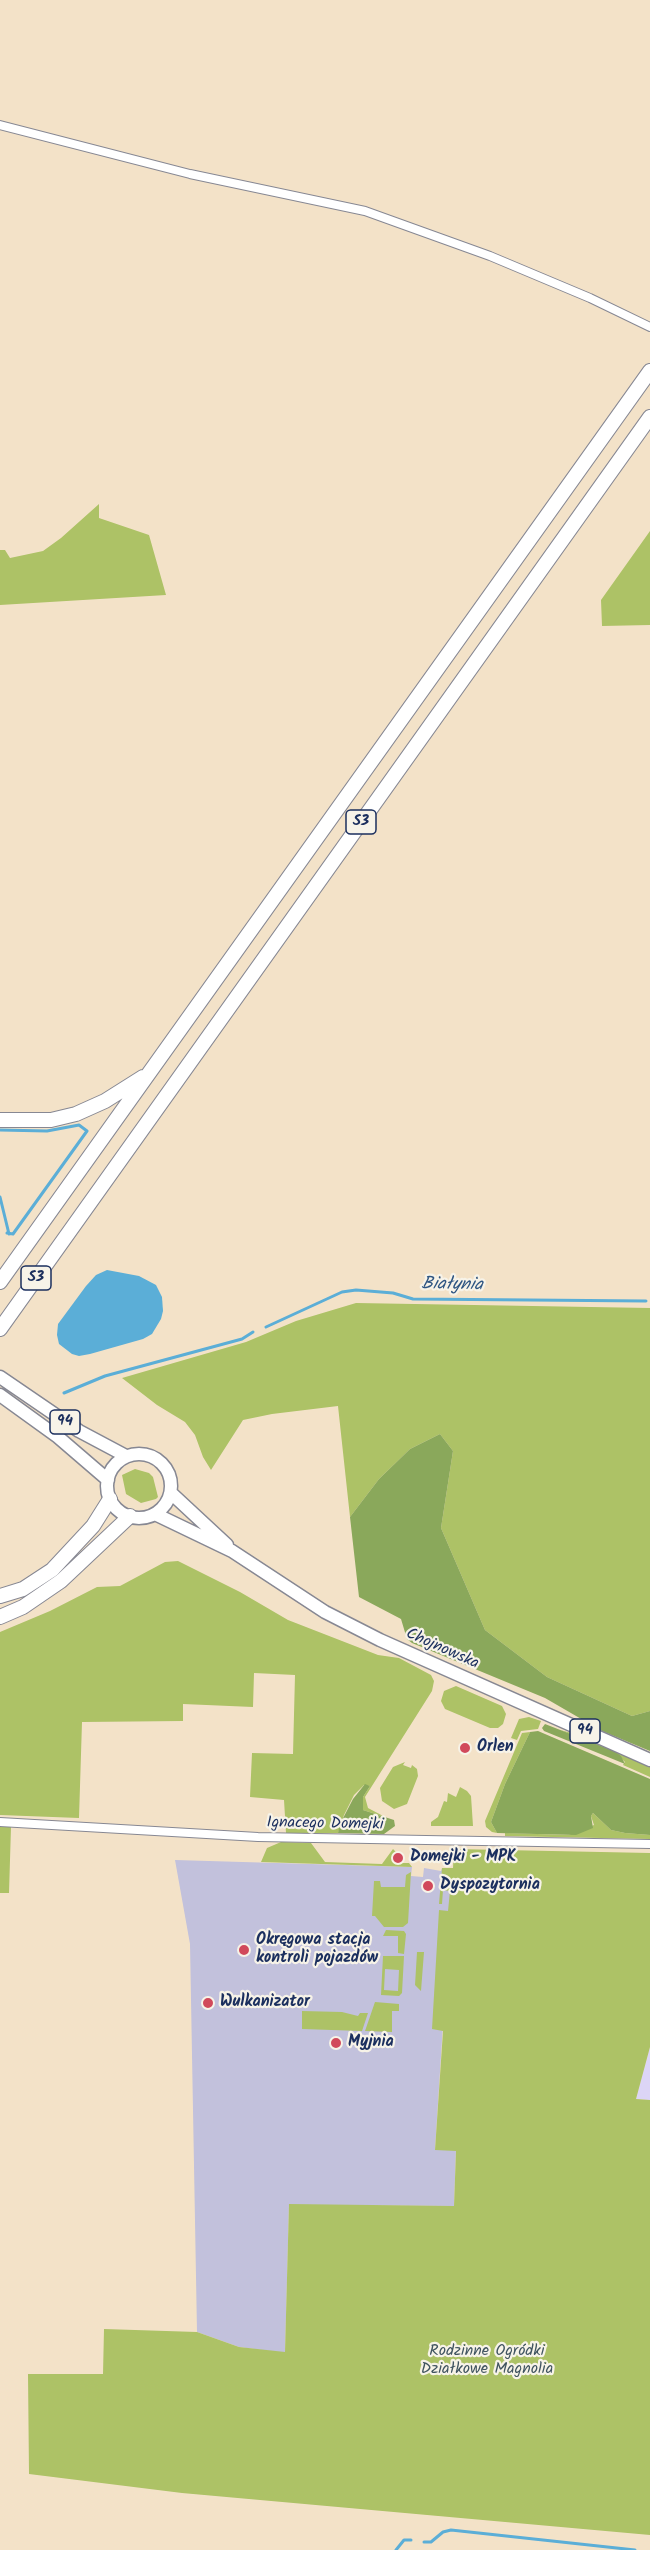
<!DOCTYPE html>
<meta charset="utf-8">
<style>
body{margin:0}
canvas{display:block;background:#f3e2c8}
</style>
<canvas width="650" height="2550"></canvas>
<script>
const c = document.querySelector('canvas').getContext('2d');
c.lineJoin = 'round';
function fillPath(path, color) {
  c.fillStyle = color;
  c.fill(path, 'evenodd');
}
function shape(rows) {
  const path = new Path2D();
  for (const r of rows) {
    if (r.length === 3) {
      path.moveTo(r[0] + r[2], r[1]);
      path.arc(r[0], r[1], r[2], 0, 2 * Math.PI);
      continue;
    }
    path.moveTo(r[0], r[1]);
    for (let i = 2; i < r.length; i += 2) path.lineTo(r[i], r[i + 1]);
  }
  return path;
}
function strokePath(path, color, width, dash) {
  c.strokeStyle = color;
  c.lineWidth = width;
  c.lineCap = dash ? 'butt' : 'round';
  c.setLineDash(dash || []);
  c.stroke(path);
}
function label(font, color, halo, rows, align = 'center') {
  c.font = font + ' Kalam,sans-serif';
  c.lineWidth = 4.5;
  c.setLineDash([]);
  c.textBaseline = 'middle';
  c.strokeStyle = halo;
  c.fillStyle = color;
  for (const [text, x, y, turn = 0] of rows) {
    c.save();
    c.translate(x, y);
    c.rotate((+turn || 0) * Math.PI / 180);
    c.textAlign = isNaN(turn) ? turn : align;
    if (halo) c.strokeText(text, 0, 0);
    c.fillText(text, 0, 0);
    c.restore();
  }
}
const built = shape([
 [650,2047,650,2100,636,2099]
]);
const industrial = shape([
 [175,1860,412,1867,411,1876,423,1877,424,1868,441,1871,442,1868,453,1868,435,2150,456,2150,454,2206,289,2205,285,2353,239,2347,197,2332,190,1944]
]);
const green = shape([
 [99,504,99,518,149,535,166,595,0,605,0,550,5,550,10,558,43,551,61,538],
 [650,531,650,625,602,626,601,600],
 [356,1303,650,1308,650,1711,632,1716,547,1677,485,1630,441,1528,453,1451,440,1434,410,1449,379,1479,350,1517,338,1406,272,1414,243,1420,211,1470,203,1457,195,1435,185,1422,157,1405,122,1378,246,1342,296,1321],
 [135,1469,149,1473,153,1477,158,1497,156,1499,141,1503,126,1494,122,1475],
 [178,1561,240,1592,288,1620,378,1655,399,1658,431,1675,434,1681,432,1691,365,1797,368,1808,385,1817,363,1810,363,1797,370,1786,364,1785,354,1795,344,1815,338,1833,286,1833,284,1800,250,1797,252,1753,293,1754,295,1675,254,1673,253,1707,183,1704,183,1721,82,1722,79,1818,0,1815,0,1632,50,1611,97,1587,120,1586,165,1562],
 [456,1686,502,1706,506,1714,503,1724,498,1728,490,1728,445,1709,441,1701,444,1691],
 [529,1717,541,1721,538,1729,521,1731,517,1740,511,1738,519,1719],
 [560,1730,587,1737,650,1765,650,1777,623,1765,625,1762,614,1751],
 [530,1732,505,1784,491,1822,497,1833,492,1832,486,1827,485,1821,522,1733],
 [405,1762,403,1765,411,1768,412,1765,417,1769,418,1776,407,1804,394,1809,382,1801,380,1788,393,1767],
 [460,1787,467,1791,471,1796,473,1826,431,1826,431,1822,438,1817,444,1801,447,1802,448,1793,456,1797],
 [593,1813,611,1830,625,1833,650,1835,650,1839,505,1836,505,1833,569,1835,594,1825,591,1816],
 [0,1827,11,1827,9,1893,0,1893],
 [281,1842,311,1843,325,1862,382,1864,393,1849,398,1854,396,1855,396,1863,409,1863,412,1867,261,1862,267,1848],
 [454,1849,650,1853,650,2047,636,2099,650,2100,650,2535,182,2493,29,2474,28,2374,103,2374,104,2329,197,2332,239,2347,285,2352,289,2204,454,2206,456,2151,435,2150,443,2031,432,2029,439,1910,448,1911,450,1891,443,1890,442,1904,439,1904,442,1868,453,1868],
 [411,1872,408,1923,403,1927,384,1927,375,1916,372,1916,374,1881,380,1881,381,1887,405,1887,406,1875],
 [386,1930,404,1931,406,1934,404,1954,398,1953,398,1936,383,1936],
 [417,1952,424,1952,421,1991,415,1985],
 [383,1956,404,1956,402,1993,399,1996,381,1995],
 [385,1969,399,1970,398,1991,384,1990],
 [375,2002,399,2004,399,2011,392,2011,392,2032,365,2031],
 [302,2011,342,2012,358,2016,360,2013,368,2013,362,2031,302,2029]
]);
const forest = shape([
 [440,1434,453,1451,441,1528,485,1630,547,1677,632,1716,650,1711,650,1751,602,1731,545,1698,412,1643,407,1639,401,1619,359,1597,350,1517,379,1479,410,1449],
 [545,1724,614,1751,621,1756,625,1764,544,1731,542,1728],
 [538,1731,650,1779,650,1835,625,1833,611,1830,593,1813,591,1816,593,1828,576,1835,497,1833,491,1822,505,1784,530,1732],
 [365,1784,370,1786,363,1797,363,1810,394,1820,395,1826,384,1834,338,1833,340,1824,353,1799]
]);
const water = shape([
 [107,1270,139,1276,156,1285,162,1297,163,1311,161,1319,152,1334,143,1339,90,1354,79,1356,72,1354,59,1344,57,1335,58,1324,86,1286,96,1275]
]);
const stream = shape([
 [0,1130,47,1131,79,1125,87,1131,13,1234,7,1233],
 [0,1197,9,1234],
 [266,1327,342,1292,356,1290,393,1293,413,1299,646,1301],
 [64,1393,105,1376,242,1339,253,1332],
 [424,2542,431,2542,443,2532,451,2530,635,2550],
 [396,2550,404,2540,411,2540]
]);
const minor = shape([
 [0,125,190,174,365,211,490,256,590,298,650,327],
 [0,1822,258,1837,650,1844]
]);
const primary = shape([
 [0,1377,79,1431,126,1456],
 [0,1395,58,1437,108,1480],
 [139,1486,32],
 [171,1493,227,1545],
 [155,1514,232,1551,325,1612,380,1640,650,1760]
]);
const motorway = shape([
 [0,1120,51,1120,76,1114,105,1101,143,1077],
 [0,1282,650,371],
 [0,1329,650,417],
 [0,1596,23,1589,52,1570,93,1526,110,1499],
 [0,1617,23,1607,61,1581,130,1516]
]);
const markers = [
 [465,1748,6,"#d1495b"],
 [398,1858,6,"#d1495b"],
 [428,1886,6,"#d1495b"],
 [244,1950,6,"#d1495b"],
 [208,2003,6,"#d1495b"],
 [336,2043,6,"#d1495b"]
];
const shields = [
 [361,822,30],
 [36,1278,30],
 [65,1422,30],
 [585,1731,30]
];
const shieldNames = [
 ["S3",361,822],
 ["S3",36,1278],
 ["94",65,1422],
 ["94",585,1731]
];
const streetNames = [
 ["Chojnowska",442,1650,24],
 ["Ignacego Domejki",325,1825,1]
];
const poiNames = [
 ["Orlen",477,1748],
 ["Domejki - MPK",410,1858],
 ["Dyspozytornia",440,1886],
 ["Okręgowa stacja",256,1941],
 ["kontroli pojazdów",256,1959],
 ["Wulkanizator",220,2003],
 ["Myjnia",348,2043]
];
const parkNames = [
 ["Rodzinne Ogródki",487,2352],
 ["Działkowe Magnolia",487,2370]
];
const waterNames = [
 ["Białynia",452,1286,1]
];
fillPath(built, '#dcd5f6');
fillPath(industrial, '#c2c1dc');
fillPath(green, '#adc266');
fillPath(forest, '#8aa85b');
fillPath(water, '#5baed7');
strokePath(stream, '#5baed7', 3);
strokePath(minor, '#878893', 10);
strokePath(primary, '#878893', 15);
strokePath(motorway, '#878893', 16);
strokePath(minor, '#fff', 8);
strokePath(primary, '#fff', 12);
strokePath(motorway, '#fff', 14);
for (const [x, y, r, color] of markers) {
  const dot = new Path2D();
  dot.arc(x, y, r, 0, 2 * Math.PI);
  c.fillStyle = color;
  c.fill(dot);
  strokePath(dot, '#f7f3e8', 2);
}
for (const [x, y, w] of shields) {
  const box = new Path2D();
  box.roundRect(x - w / 2, y - 12, w, 24, 4.5);
  c.fillStyle = '#f7f3e8';
  c.fill(box);
  strokePath(box, '#1b2f5e', 1.5);
}
label('bold 15px', '#1b2f5e', null, shieldNames);
label('16px', '#1b2f5e', '#f7f3e8', streetNames);
label('bold 16px', '#1b2f5e', '#f7f3e8', poiNames, 'left');
label('16px', '#405460', '#f7f3e8', parkNames);
label('italic 18px', '#2e5582', '#f7f3e8', waterNames);
</script>
